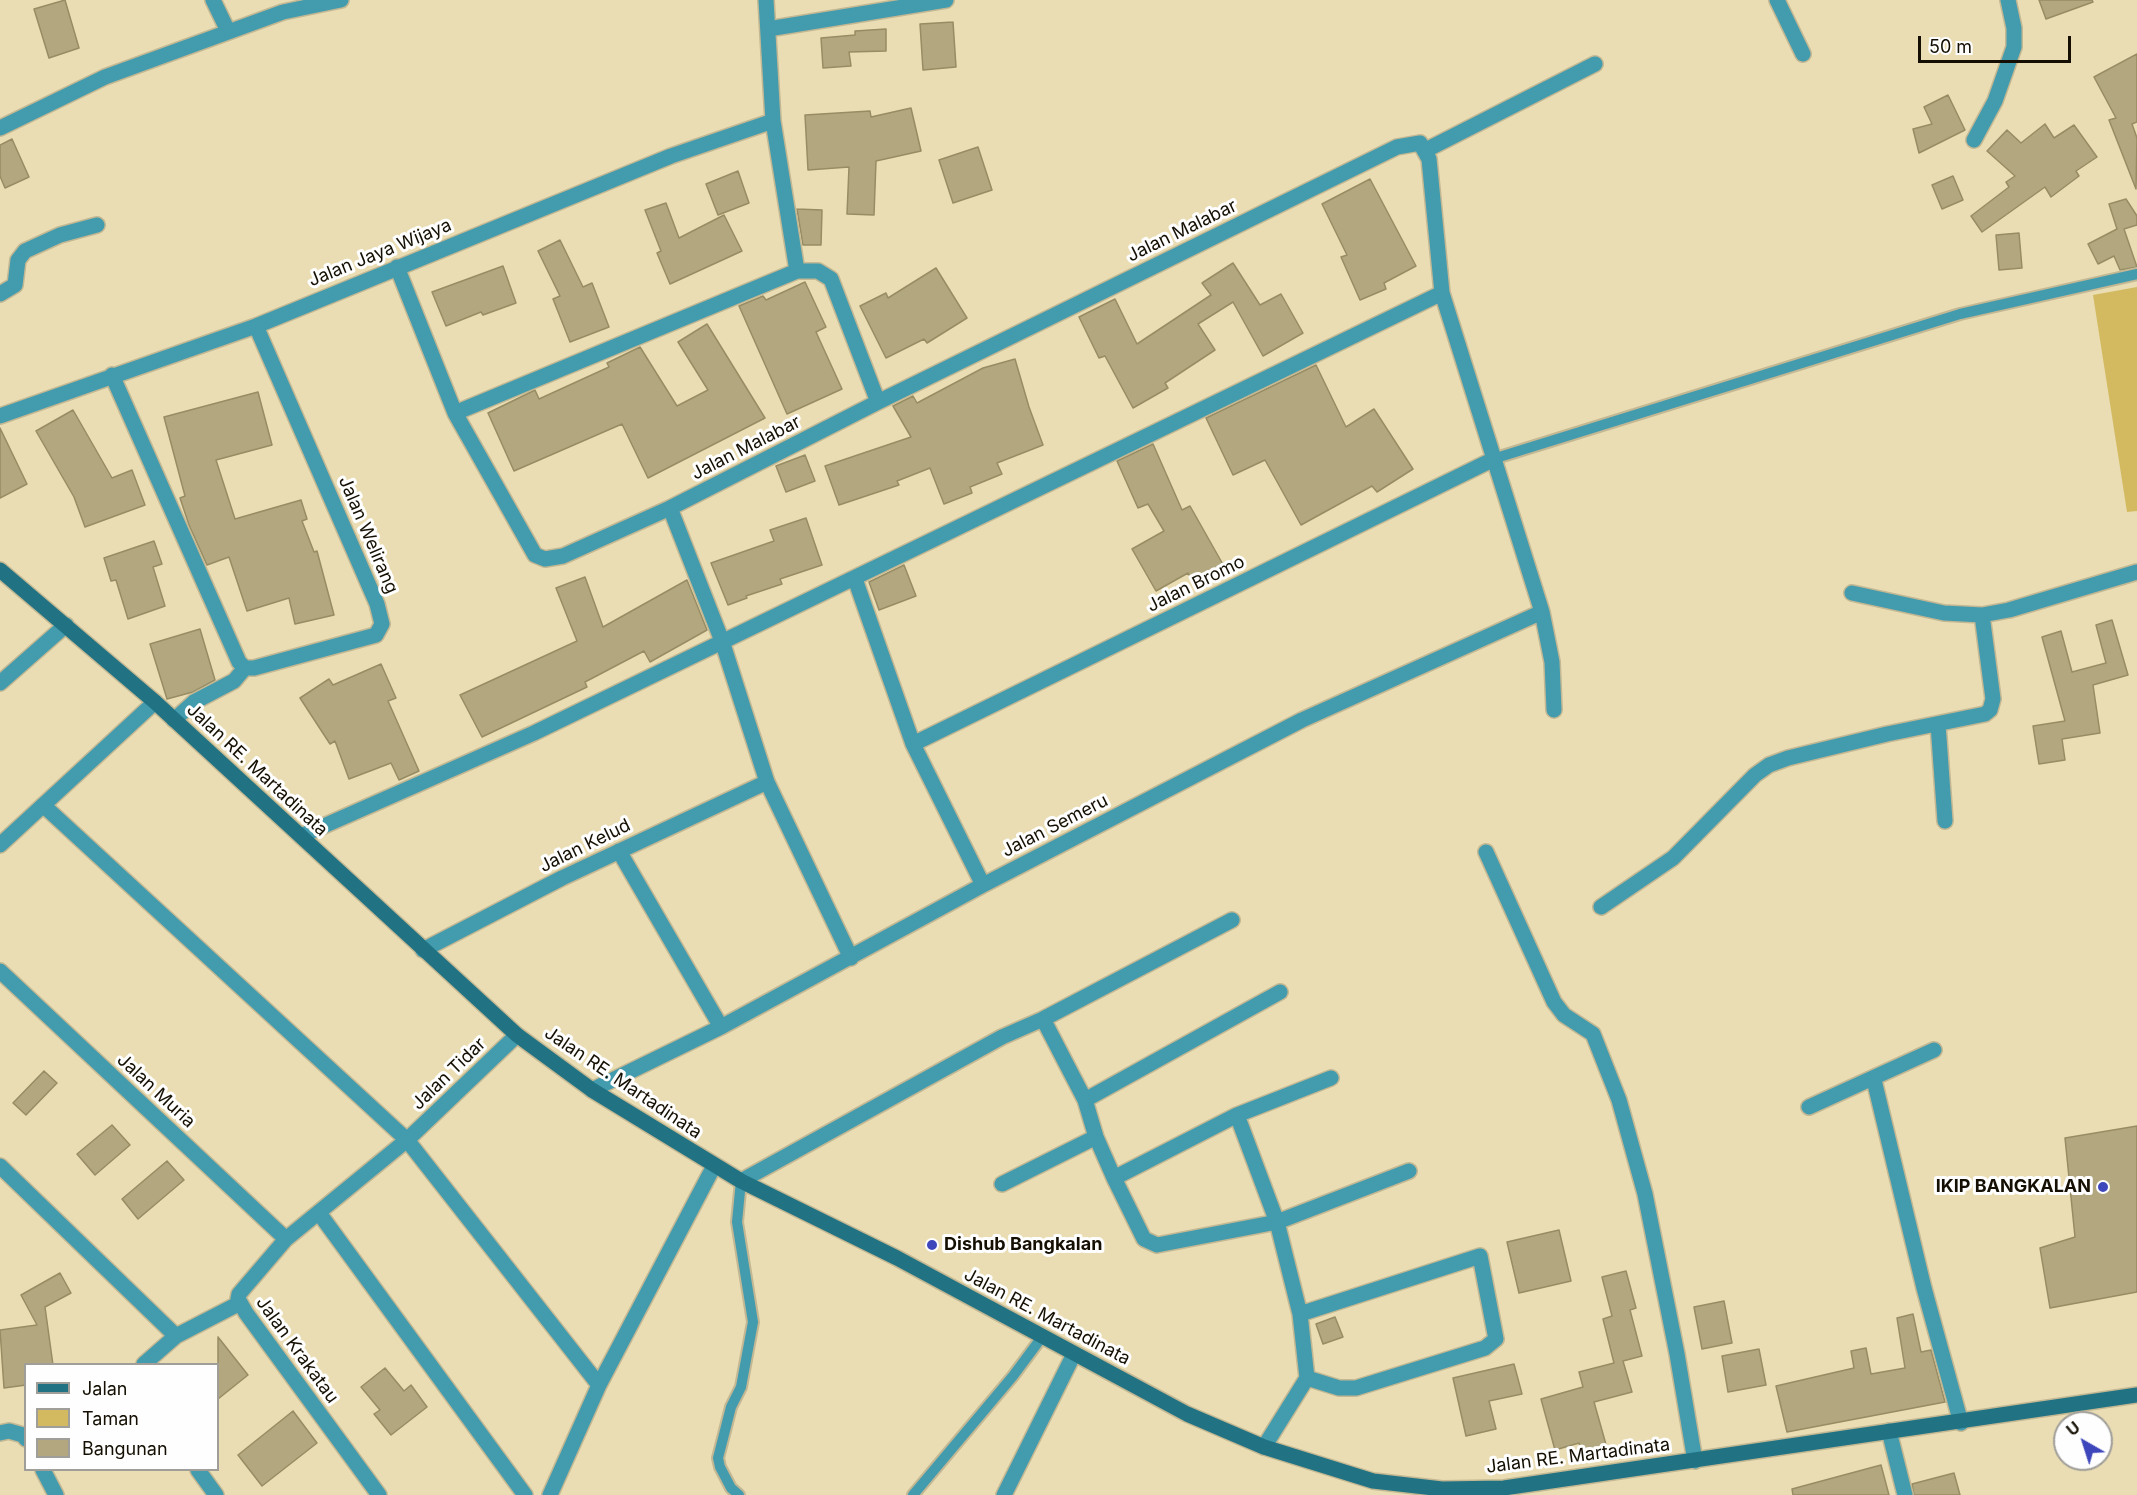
<!DOCTYPE html>
<style>
body{margin:0}
#map{position:relative;width:2137px;height:1495px;overflow:hidden;background:#eaddb3;font-family:Inter,sans-serif}
canvas{display:block}
.legend{position:absolute;left:24px;top:1363px;width:195px;height:108px;box-sizing:border-box;background:#fefefe;border:2px solid #a09e99;margin:0;padding:8px 10px;list-style:none;font-size:18px;color:#140f02}
.legend li{display:flex;align-items:center;gap:12px;height:30px}
.legend b{width:30px;border:2px solid #a09e99}
.north{position:absolute;left:2053px;top:1411px;width:60px;height:60px;box-sizing:border-box;background:#fefefe;border:2px solid #a09e99;border-radius:50%;rotate:321deg;font-size:16px;font-weight:700;line-height:24px;text-align:center;color:#140f02}
.north::after{content:'';display:block;margin:auto;width:21px;height:27px;background:#3e46bb;clip-path:polygon(50% 0,100% 100%,50% 72%,0 100%)}
.scale{position:absolute;left:1918px;top:36px;width:153px;height:27px;box-sizing:border-box;border:3px solid #140f02;border-top:0;padding-left:8px;font-size:18px;line-height:21px;white-space:nowrap;color:#140f02;-webkit-text-stroke:4px #fefefe;paint-order:stroke}
</style>
<div id="map">
<canvas width="2137" height="1495"></canvas>
<ul class="legend">
<li><b style="height:8px;background:#217383"></b>Jalan</li>
<li><b style="height:16px;background:#d3ba60"></b>Taman</li>
<li><b style="height:16px;background:#b2a77e"></b>Bangunan</li>
</ul>
<div class="north">U</div>
<div class="scale">50 m</div>
</div>
<script>
const c = document.querySelector('canvas').getContext('2d');
c.lineJoin = 'round';
function fillPath(path, color) {
  c.fillStyle = color;
  c.fill(path, 'evenodd');
}
function shape(rows) {
  const path = new Path2D();
  for (const r of rows) {
    path.moveTo(r[0], r[1]);
    for (let i = 2; i < r.length; i += 2) path.lineTo(r[i], r[i + 1]);
  }
  return path;
}
function strokePath(path, color, width, dash) {
  c.strokeStyle = color;
  c.lineWidth = width;
  c.lineCap = dash ? 'butt' : 'round';
  c.setLineDash(dash || []);
  c.stroke(path);
}
function label(font, color, halo, rows, align = 'center') {
  c.font = font + ' Inter,sans-serif';
  c.lineWidth = 6;
  c.setLineDash([]);
  c.textBaseline = 'middle';
  c.strokeStyle = halo;
  c.fillStyle = color;
  for (const [text, x, y, turn = 0] of rows) {
    c.save();
    c.translate(x, y);
    c.rotate((+turn || 0) * Math.PI / 180);
    c.textAlign = isNaN(turn) ? turn : align;
    if (halo) c.strokeText(text, 0, 0);
    c.fillText(text, 0, 0);
    c.restore();
  }
}
const green = shape([
 [2137,287,2137,511,2127,512,2093,295]
]);
const building = shape([
 [65,0,79,48,49,58,34,9,65,0],
 [2039,0,2092,0,2093,2,2046,19,2039,0],
 [953,22,956,67,923,70,920,24,953,22],
 [886,29,886,51,849,52,851,66,823,68,821,38,855,35,855,31,886,29],
 [2137,54,2137,122,2132,124,2137,138,2136,189,2109,120,2116,118,2094,77,2137,54],
 [1948,95,1965,130,1919,153,1913,129,1932,124,1924,107,1948,95],
 [911,108,921,151,876,161,874,215,847,214,849,167,808,170,805,115,870,111,871,117,911,108],
 [2045,124,2054,138,2074,125,2097,157,2076,171,2079,176,2051,197,2045,187,1982,232,1971,216,2009,187,2006,182,2015,176,1987,151,2007,130,2021,143,2045,124],
 [12,139,29,177,5,188,0,176,0,145,12,139],
 [978,147,992,190,953,203,939,160,978,147],
 [738,171,749,203,718,215,706,184,738,171],
 [1953,176,1963,200,1942,209,1932,185,1953,176],
 [1370,179,1416,266,1384,283,1386,289,1360,300,1341,257,1347,255,1322,204,1370,179],
 [2126,199,2137,216,2137,225,2124,229,2137,267,2120,270,2114,256,2098,264,2088,244,2117,229,2109,204,2126,199],
 [666,203,679,238,724,215,742,251,670,284,657,253,661,251,645,210,666,203],
 [797,209,822,210,821,245,803,245,797,209],
 [2019,233,2022,268,1999,270,1996,235,2019,233],
 [560,240,583,287,592,283,609,327,570,342,553,299,560,296,538,251,560,240],
 [1233,263,1260,305,1281,294,1303,333,1263,356,1233,302,1198,324,1215,350,1165,383,1168,388,1133,408,1105,356,1099,358,1079,317,1115,299,1137,344,1211,295,1202,283,1233,263],
 [503,266,516,303,483,315,481,312,446,326,432,292,503,266],
 [936,268,967,318,927,343,924,339,886,358,860,306,886,293,888,298,936,268],
 [805,282,826,327,816,332,842,389,787,414,739,306,763,296,766,300,805,282],
 [707,324,765,418,648,478,622,424,514,471,488,413,535,390,539,399,609,367,607,363,640,347,677,406,708,390,678,342,707,324],
 [1015,359,1029,407,1043,445,997,463,1002,474,970,487,972,493,944,504,930,468,897,481,899,485,839,505,825,466,911,437,893,406,913,396,917,403,983,368,1015,359],
 [1316,365,1346,427,1374,409,1413,469,1377,492,1372,486,1301,525,1265,460,1233,475,1206,418,1316,365],
 [258,392,272,445,216,460,235,519,301,500,307,519,302,521,314,552,317,551,334,615,295,624,289,598,247,611,229,557,207,565,189,525,180,498,185,496,164,417,258,392],
 [73,410,112,478,132,470,145,505,85,527,74,497,36,431,73,410],
 [0,428,27,484,0,498,0,428],
 [1153,444,1182,510,1190,506,1225,568,1195,586,1188,573,1156,591,1132,549,1164,531,1148,504,1138,508,1117,461,1153,444],
 [805,455,815,481,786,492,776,466,805,455],
 [806,518,822,565,780,579,782,584,746,596,747,598,728,605,711,563,774,541,770,530,806,518],
 [154,541,162,564,153,567,165,606,128,619,116,580,111,581,104,558,154,541],
 [904,565,916,596,879,610,869,582,904,565],
 [585,577,603,627,687,580,707,630,650,662,644,651,585,682,587,687,482,737,460,695,577,641,556,588,585,577],
 [2112,620,2128,675,2093,685,2100,733,2062,739,2065,760,2039,764,2033,726,2065,721,2042,637,2061,631,2072,672,2106,663,2096,625,2112,620],
 [200,629,215,680,193,692,167,699,150,644,200,629],
 [381,664,396,698,388,701,419,771,399,780,391,763,349,779,335,741,330,744,300,698,329,679,333,685,381,664],
 [44,1071,57,1083,26,1115,13,1103,44,1071],
 [112,1125,130,1145,95,1175,77,1154,112,1125],
 [2137,1126,2137,1292,2050,1308,2040,1248,2075,1237,2065,1138,2137,1126],
 [167,1161,184,1180,138,1219,122,1199,167,1161],
 [1559,1230,1571,1281,1519,1293,1507,1242,1559,1230],
 [1626,1271,1636,1308,1630,1310,1642,1356,1623,1361,1632,1392,1594,1402,1607,1448,1582,1455,1579,1443,1555,1450,1541,1399,1583,1387,1579,1372,1614,1363,1603,1319,1612,1316,1602,1277,1626,1271],
 [60,1273,71,1293,45,1307,53,1365,26,1365,26,1385,4,1388,0,1330,37,1325,21,1295,60,1273],
 [1724,1301,1732,1343,1702,1349,1694,1307,1724,1301],
 [1913,1314,1921,1352,1931,1350,1945,1402,1787,1432,1776,1386,1854,1368,1851,1351,1866,1348,1871,1374,1905,1368,1897,1318,1913,1314],
 [1335,1317,1343,1337,1323,1344,1316,1324,1335,1317],
 [218,1337,248,1375,218,1399,218,1337],
 [1759,1349,1766,1385,1728,1392,1722,1356,1759,1349],
 [1514,1364,1522,1394,1489,1401,1496,1429,1466,1436,1453,1378,1514,1364],
 [385,1368,404,1391,411,1385,427,1407,391,1435,374,1414,380,1410,361,1387,385,1368],
 [293,1411,317,1443,262,1486,238,1455,293,1411],
 [1881,1465,1889,1495,1793,1495,1792,1489,1881,1465],
 [1954,1473,1960,1495,1914,1495,1912,1484,1954,1473]
]);
const lane = shape([
 [1496,458,1960,314,2137,274],
 [739,1495,731,1488,720,1467,718,1458,731,1407,741,1387,753,1322,737,1222,741,1181],
 [913,1495,1013,1376,1042,1337]
]);
const street = shape([
 [213,0,228,31],
 [766,0,773,121,797,271],
 [1777,0,1803,54],
 [768,29,946,0],
 [0,128,105,77,283,12,341,0],
 [1974,140,1995,101,2014,47,2014,28,2008,0],
 [1426,150,1595,64],
 [397,267,455,413,535,555,545,559,563,556,670,508,722,641,767,782,851,958],
 [0,294,15,285,18,260,25,251,60,235,97,225],
 [112,375,239,662,245,668],
 [455,413,797,271,818,271,831,279,878,402],
 [0,416,256,326,671,156,773,121],
 [670,508,878,402,1397,147,1420,143,1429,159,1442,293,1542,612,1552,662,1554,710],
 [855,579,913,744,983,885],
 [1852,593,1944,613,1982,615,2009,610,2137,572],
 [245,668,254,668,376,635,382,624,377,604,256,326],
 [0,683,66,625],
 [174,720,194,702,234,681,245,668],
 [1938,724,1945,821],
 [913,744,1496,458],
 [43,805,407,1140,599,1385],
 [301,836,534,733,1442,293],
 [0,845,155,702],
 [619,851,721,1027],
 [1486,852,1554,1002,1564,1015,1593,1034,1619,1100,1645,1194,1677,1354,1695,1461],
 [1601,907,1673,858,1755,775,1769,765,1788,758,1887,734,1985,714,1990,710,1993,699,1982,615],
 [423,950,562,878,767,782],
 [0,971,286,1239],
 [1043,1019,1232,920],
 [1874,1080,1924,1288,1961,1423],
 [592,1090,721,1027,983,885,1302,720,1542,612],
 [1085,1100,1280,992],
 [1809,1107,1934,1050],
 [1237,1115,1331,1078],
 [0,1166,176,1336],
 [1114,1178,1144,1239,1157,1245,1277,1222,1409,1171],
 [741,1181,1002,1037,1043,1019,1085,1100,1096,1137,1114,1178,1237,1115,1277,1222,1300,1314,1307,1378,1264,1447],
 [1002,1184,1096,1137],
 [319,1213,525,1495],
 [1300,1314,1480,1256,1496,1339,1485,1348,1356,1388,1339,1388,1307,1378],
 [144,1364,176,1336,240,1303],
 [1889,1431,1905,1495],
 [0,1433,9,1431,23,1435,26,1439],
 [43,1470,56,1495],
 [198,1470,216,1495],
 [379,1495,246,1313,238,1299,239,1294,286,1239,407,1140,517,1035],
 [550,1495,599,1385,714,1166],
 [1004,1495,1074,1354]
]);
const secondary = shape([
 [0,570,155,702,517,1035,592,1090,741,1181,897,1258,1187,1414,1264,1447,1373,1481,1442,1489,1504,1488,2137,1395]
]);
const markers = [
 [2103,1187,6,"#3e46bb"],
 [932,1245,6,"#3e46bb"]
];
const streetNames = [
 ["Jalan Malabar",1182,231,-26],
 ["Jalan Jaya Wijaya",380,253,-22],
 ["Jalan Malabar",746,448,-27],
 ["Jalan Welirang",368,535,67],
 ["Jalan Bromo",1196,584,-26],
 ["Jalan RE. Martadinata",257,770,43],
 ["Jalan Semeru",1055,826,-27],
 ["Jalan Kelud",585,846,-26],
 ["Jalan Tidar",449,1074,-44],
 ["Jalan RE. Martadinata",623,1083,34],
 ["Jalan Muria",156,1091,43],
 ["Jalan RE. Martadinata",1047,1317,28],
 ["Jalan Krakatau",297,1350,54],
 ["Jalan RE. Martadinata",1578,1456,-7]
];
const poiNames = [
 ["IKIP BANGKALAN",2091,1187],
 ["Dishub Bangkalan",944,1245,"left"]
];
fillPath(green, '#d3ba60');
fillPath(building, '#b2a77e');
strokePath(building, '#988c64', 1.5);
strokePath(lane, '#c3b893', 14);
strokePath(street, '#c3b893', 18);
strokePath(secondary, '#c3b893', 18);
strokePath(lane, '#439bae', 10);
strokePath(street, '#439bae', 15);
strokePath(secondary, '#217383', 15);
for (const [x, y, r, color] of markers) {
  const dot = new Path2D();
  dot.arc(x, y, r, 0, 2 * Math.PI);
  c.fillStyle = color;
  c.fill(dot);
  strokePath(dot, '#fefefe', 2);
}
label('18px', '#140f02', '#fefefe', streetNames);
label('bold 18px', '#140f02', '#fefefe', poiNames, 'right');
</script>
